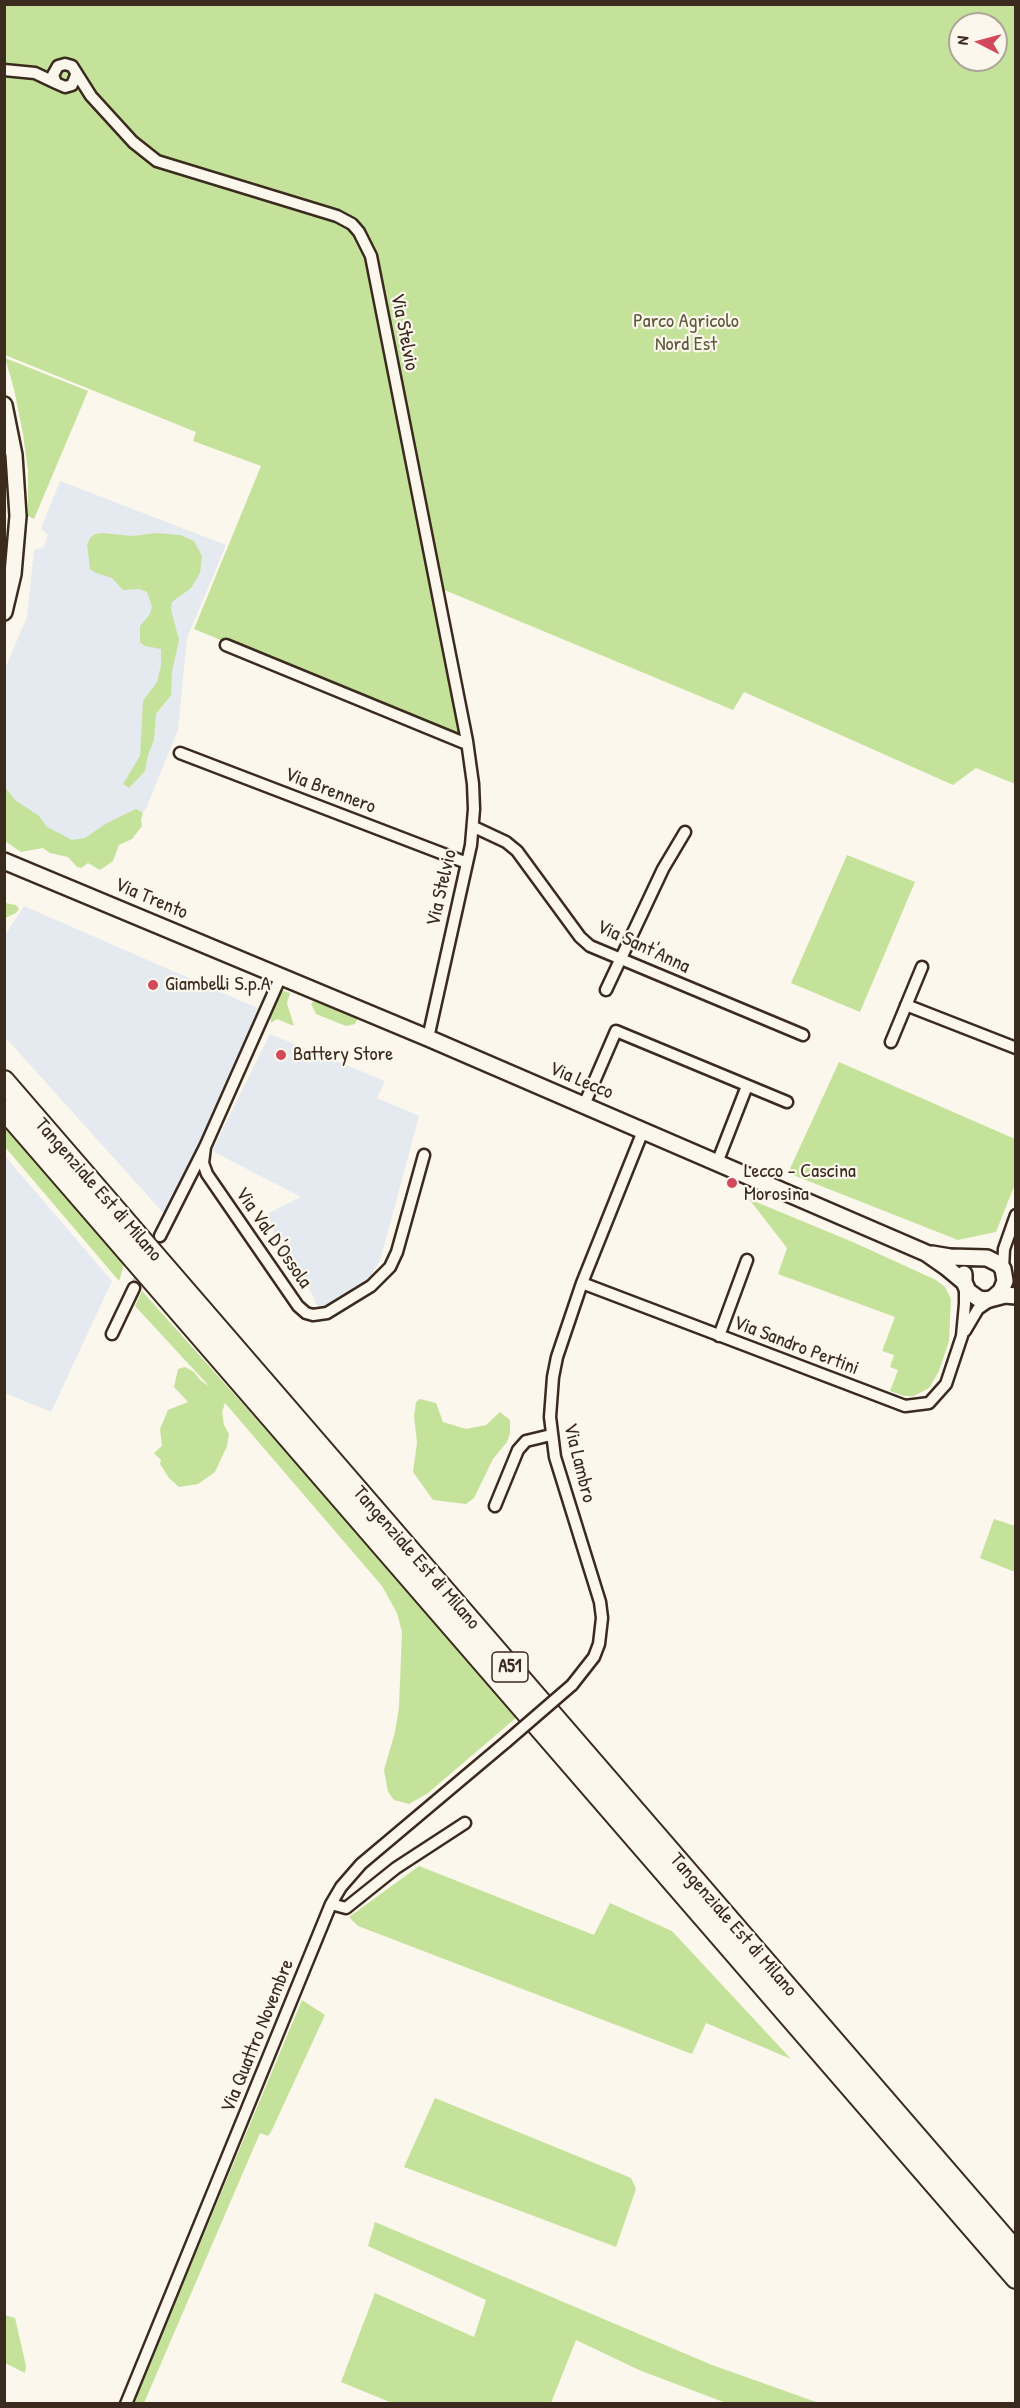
<!DOCTYPE html>
<style>
body{margin:0}
#map{position:relative;width:1020px;height:2408px;overflow:hidden;background:#fbf7ec;font-family:"Patrick Hand",sans-serif}
canvas{display:block}
.frame{position:absolute;inset:0;border:6px solid #3b2a1e;pointer-events:none}
.north{position:absolute;left:948px;top:12px;width:60px;height:60px;box-sizing:border-box;background:#fbf7ec;border:2px solid #aea59a;border-radius:50%;rotate:276deg;font-size:16px;font-weight:700;line-height:24px;text-align:center;color:#3b2a1e}
.north::after{content:'';display:block;margin:auto;width:21px;height:27px;background:#d1495b;clip-path:polygon(50% 0,100% 100%,50% 72%,0 100%)}
</style>
<div id="map">
<canvas width="1020" height="2408"></canvas>
<div class="frame"></div>
<div class="north">N</div>
</div>
<script>
const c = document.querySelector('canvas').getContext('2d');
c.lineJoin = 'round';
function fillPath(path, color) {
  c.fillStyle = color;
  c.fill(path, 'evenodd');
}
function shape(rows) {
  const path = new Path2D();
  for (const r of rows) {
    path.moveTo(r[0], r[1]);
    for (let i = 2; i < r.length; i += 2) path.lineTo(r[i], r[i + 1]);
  }
  return path;
}
function strokePath(path, color, width, dash) {
  c.strokeStyle = color;
  c.lineWidth = width;
  c.lineCap = dash ? 'butt' : 'round';
  c.setLineDash(dash || []);
  c.stroke(path);
}
function label(font, color, halo, rows, align = 'center') {
  c.font = font + ' "Patrick Hand",sans-serif';
  c.lineWidth = 4.5;
  c.setLineDash([]);
  c.textBaseline = 'middle';
  c.strokeStyle = halo;
  c.fillStyle = color;
  for (const [text, x, y, turn = 0] of rows) {
    c.save();
    c.translate(x, y);
    c.rotate((+turn || 0) * Math.PI / 180);
    c.textAlign = isNaN(turn) ? turn : align;
    if (halo) c.strokeText(text, 0, 0);
    c.fillText(text, 0, 0);
    c.restore();
  }
}
const built = shape([
 [60,481,226,545,187,638,178,730,145,811,79,847,12,810,5,799,4,671,27,617,34,550,43,548,48,535,41,529],
 [24,906,262,1010,166,1216,5,1037,4,937],
 [270,1034,385,1081,377,1098,419,1116,380,1261,370,1277,319,1311,312,1294,274,1234,269,1213,301,1197,212,1151],
 [4,1155,112,1281,51,1412,5,1393]
]);
const green = shape([
 [4,5,1015,5,1015,784,976,768,953,785,744,692,733,710,430,584,458,731,451,735,194,629,261,466,193,441,196,432,5,355],
 [960,24,996,24,996,60,960,60],
 [5,358,88,391,34,519,28,516,28,471,23,434,14,389],
 [102,533,133,536,156,533,180,535,194,541,202,556,200,573,191,588,172,602,171,610,179,640,172,671,171,695,156,714,154,740,148,755,145,771,129,788,123,784,140,756,143,701,157,682,161,665,161,649,145,646,140,642,140,626,150,614,152,606,147,592,139,589,123,590,112,578,96,573,90,569,87,545,90,538,95,534],
 [4,786,15,800,39,816,47,827,72,840,85,838,107,823,136,809,143,813,141,820,142,826,132,839,119,845,113,861,100,870,88,863,81,868,77,867,68,857,50,853,43,848,21,852,5,841],
 [847,855,915,882,860,1012,791,983],
 [5,903,16,905,19,909,16,913,5,918],
 [280,990,290,993,287,1003,294,1026,277,1019,271,1023,270,1013],
 [314,1001,357,1019,355,1024,346,1026,316,1014,311,1004],
 [839,1062,1015,1139,1015,1184,996,1232,958,1240,788,1173],
 [4,1124,124,1265,119,1281,5,1147],
 [749,1199,855,1243,936,1280,945,1287,951,1299,949,1341,939,1371,929,1388,914,1396,904,1396,890,1391,898,1370,890,1367,894,1355,882,1351,895,1317,778,1274,787,1248],
 [142,1291,368,1544,517,1717,428,1793,409,1804,394,1800,388,1792,384,1770,395,1732,399,1707,402,1632,397,1613,382,1586,225,1403,222,1412,224,1425,229,1434,227,1446,215,1472,198,1484,179,1487,169,1478,160,1464,161,1460,154,1453,162,1446,160,1429,168,1410,188,1402,174,1387,178,1369,185,1367,194,1372,200,1380,209,1386,135,1306],
 [420,1399,436,1403,443,1422,466,1429,486,1425,500,1412,510,1420,510,1433,507,1442,493,1459,474,1498,466,1504,433,1500,413,1472,417,1443,414,1416,416,1402],
 [994,1519,1015,1526,1015,1572,980,1558],
 [419,1866,594,1935,610,1903,672,1931,791,2059,706,2023,692,2054,358,1926,349,1917],
 [302,2000,325,2015,271,2132,268,2136,260,2133,144,2403,133,2403],
 [435,2098,631,2178,636,2189,616,2247,404,2167],
 [375,2222,712,2365,819,2403,726,2403,639,2370,576,2340,551,2403,392,2403,341,2382,375,2293,474,2337,486,2300,368,2246],
 [5,2315,15,2318,26,2366,25,2373,5,2363]
]);
const streetTunnel = shape([
 [134,1288,160,1236]
]);
const street = shape([
 [4,70,35,73,56,83],
 [76,75,72,85,65,87,56,83,53,75,58,66,65,64,72,66,91,96,133,142,157,161,337,216,352,224,359,232,371,256,467,741,473,784,474,809,471,845,428,1038],
 [226,645,467,744],
 [180,753,467,863],
 [474,827,506,842,517,851,580,937,590,946,803,1035],
 [606,990,663,869,685,832],
 [906,1005,1016,1048],
 [891,1042,922,967],
 [584,1105,616,1031,787,1102],
 [205,1147,203,1163,207,1174,298,1306,306,1313,313,1315,327,1313,371,1286,390,1267,397,1252,424,1155],
 [717,1163,747,1086],
 [160,1236,205,1147,281,976],
 [1003,1269,1004,1249,1016,1215],
 [582,1283,905,1406,929,1403,946,1384,962,1336,965,1304,965,1286],
 [965,1331,978,1309,991,1300],
 [112,1334,134,1288],
 [719,1336,747,1260],
 [495,1506,518,1450,526,1441,551,1435],
 [572,1685,594,1657,599,1644,602,1618,600,1602,555,1457,550,1417,553,1377,557,1357,582,1283,643,1131],
 [331,1904,346,1908,396,1868,465,1823],
 [126,2404,331,1904,341,1887,361,1864,506,1742]
]);
const secondary = shape([
 [4,405,14,455,18,516,13,574,4,612],
 [4,861,428,1038,926,1253,946,1267,964,1282],
 [932,1254,950,1257,987,1258,999,1264,1003,1269,1005,1281,1001,1291,993,1298],
 [964,1274,964,1282,968,1291,979,1299,986,1300,1005,1295,1016,1296]
]);
const highway = shape([
 [4,1081,1016,2252],
 [4,1109,1016,2278]
]);
const streetBridge = shape([
 [506,1742,572,1685]
]);
const markers = [
 [153,985,6,"#d1495b"],
 [281,1055,6,"#d1495b"],
 [732,1183,6,"#d1495b"]
];
const shields = [
 [510,1667,36]
];
const shieldNames = [
 ["A51",510,1667]
];
const parkNames = [
 ["Parco Agricolo",686,322],
 ["Nord Est",686,345]
];
const streetNames = [
 ["Via Stelvio",404,332,79],
 ["Via Brennero",330,791,21],
 ["Via Stelvio",442,888,-77],
 ["Via Trento",151,899,23],
 ["Via Sant'Anna",643,947,25],
 ["Via Lecco",581,1081,23],
 ["Tangenziale Est di Milano",98,1190,49],
 ["Via Val D'Ossola",273,1238,55],
 ["Via Sandro Pertini",796,1346,21],
 ["Via Lambro",579,1463,76],
 ["Tangenziale Est di Milano",416,1558,49],
 ["Tangenziale Est di Milano",733,1925,49],
 ["Via Quattro Novembre",258,2036,-68]
];
const poiNames = [
 ["Giambelli S.p.A",165,985],
 ["Battery Store",293,1055],
 ["Lecco - Cascina",744,1172],
 ["Morosina",744,1195]
];
fillPath(built, '#e4eaef');
fillPath(green, '#c5e29a');
strokePath(streetTunnel, '#d5cec3', 10, [10, 5]);
strokePath(street, '#3b2a1e', 15);
strokePath(secondary, '#3b2a1e', 20);
strokePath(highway, '#3b2a1e', 24);
strokePath(street, '#fbf7ec', 10);
strokePath(secondary, '#fbf7ec', 15);
strokePath(highway, '#fbf7ec', 20);
strokePath(streetBridge, '#3b2a1e', 15, []);
strokePath(streetBridge, '#fbf7ec', 10);
for (const [x, y, r, color] of markers) {
  const dot = new Path2D();
  dot.arc(x, y, r, 0, 2 * Math.PI);
  c.fillStyle = color;
  c.fill(dot);
  strokePath(dot, '#fbf7ec', 2);
}
for (const [x, y, w] of shields) {
  const box = new Path2D();
  box.roundRect(x - w / 2, y - 15, w, 30, 4.5);
  c.fillStyle = '#fbf7ec';
  c.fill(box);
  strokePath(box, '#3b2a1e', 1.5);
}
label('bold 18px', '#3b2a1e', null, shieldNames);
label('20px', '#5e583d', '#fbf7ec', parkNames);
label('20px', '#3b2a1e', '#fbf7ec', streetNames);
label('20px', '#3b2a1e', '#fbf7ec', poiNames, 'left');
</script>
